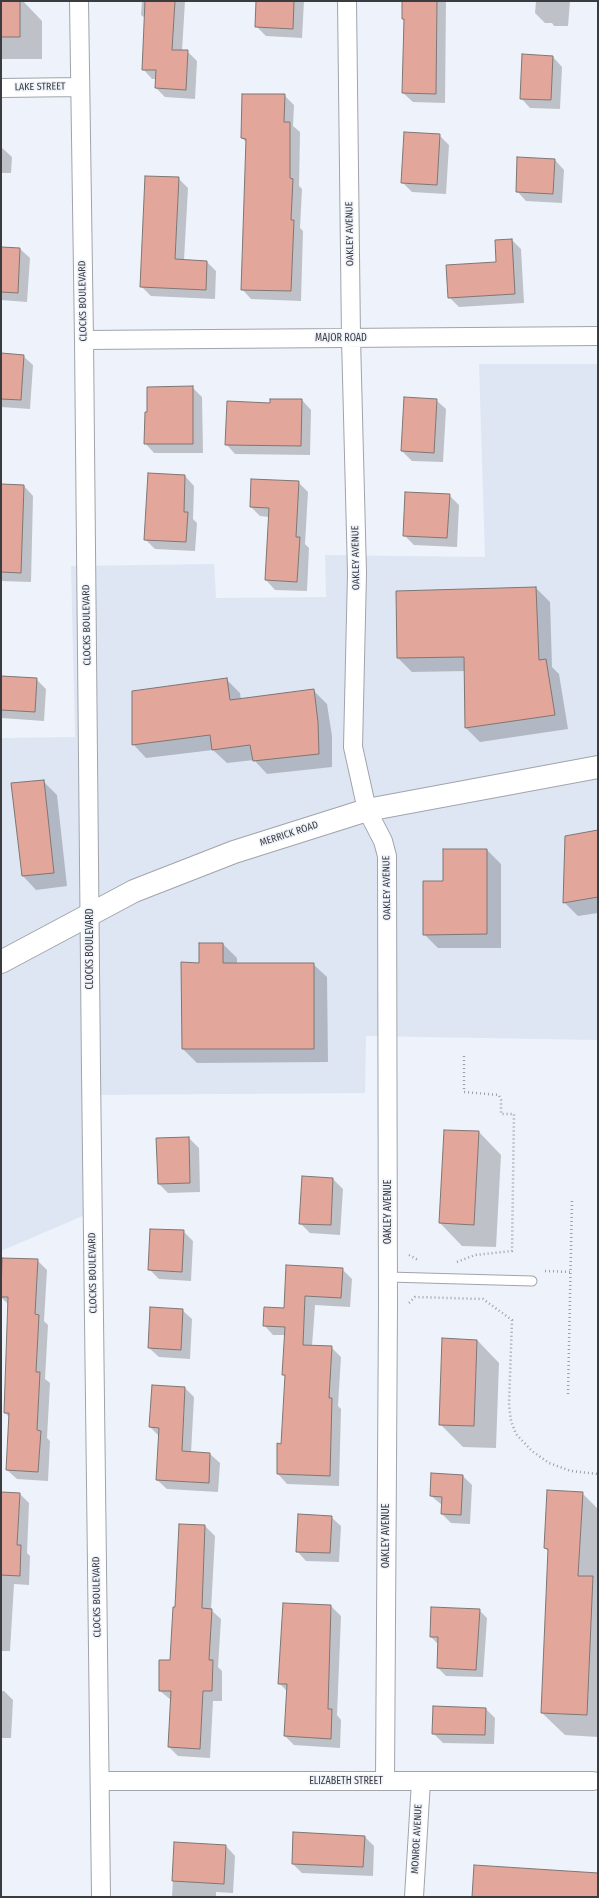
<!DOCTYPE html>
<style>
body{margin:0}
#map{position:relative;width:599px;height:1898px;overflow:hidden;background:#eef2fa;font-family:"Fira Sans Condensed",sans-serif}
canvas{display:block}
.frame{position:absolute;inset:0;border:2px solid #3a3c3f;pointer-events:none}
</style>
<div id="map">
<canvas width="599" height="1898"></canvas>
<div class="frame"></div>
</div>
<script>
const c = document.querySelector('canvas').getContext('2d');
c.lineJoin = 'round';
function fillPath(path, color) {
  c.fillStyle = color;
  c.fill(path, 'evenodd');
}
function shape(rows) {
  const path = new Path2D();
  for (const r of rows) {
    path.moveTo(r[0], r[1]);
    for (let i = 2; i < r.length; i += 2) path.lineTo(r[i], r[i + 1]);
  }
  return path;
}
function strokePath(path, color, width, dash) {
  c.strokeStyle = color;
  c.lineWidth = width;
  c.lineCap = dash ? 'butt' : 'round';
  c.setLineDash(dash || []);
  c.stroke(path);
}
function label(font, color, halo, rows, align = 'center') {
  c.font = font + ' "Fira Sans Condensed",sans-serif';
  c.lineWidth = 3;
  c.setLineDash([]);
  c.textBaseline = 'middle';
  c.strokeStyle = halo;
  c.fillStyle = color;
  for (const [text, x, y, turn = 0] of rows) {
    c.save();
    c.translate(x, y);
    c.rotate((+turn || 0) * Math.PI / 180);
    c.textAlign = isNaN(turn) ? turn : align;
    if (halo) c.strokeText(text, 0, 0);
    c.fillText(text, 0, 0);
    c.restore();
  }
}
const built = shape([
 [479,364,598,364,598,1040,366,1036,365,1093,85,1095,85,1215,1,1251,1,738,75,737,71,566,214,564,216,598,326,597,325,555,485,557]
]);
const shadow = shape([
 [1,1,23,1,42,21,42,59,1,59],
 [142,1,185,1,182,51,187,51,197,61,195,99,165,97,156,88,156,79,152,79,143,69,145,18,141,15],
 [257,1,304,1,302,38,266,36,256,26],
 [403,1,446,1,445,103,413,102,403,93,405,21,403,19],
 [536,1,570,1,568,26,554,26,552,23,545,23,535,13],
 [553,57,562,67,560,109,530,108,521,98],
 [284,95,294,105,293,126,300,132,299,186,302,189,300,228,303,231,301,301,251,299,242,289,247,143,242,138],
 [439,135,449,145,446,194,412,192,402,182],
 [1,147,12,157,11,173,1,173],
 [555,160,564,170,562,203,526,201,517,191],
 [178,178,188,188,184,260,207,262,216,271,215,299,151,296,141,286],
 [512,240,521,249,524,303,459,307,449,297,497,263],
 [1,248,20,249,30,258,27,302,1,300],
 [1,354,23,356,33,365,30,409,1,407],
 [192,387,202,397,203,453,154,453,145,443],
 [302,400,311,410,310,455,235,454,226,444,271,404],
 [436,400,446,409,443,462,412,461,402,451],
 [185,476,194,486,193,519,197,523,195,551,155,549,145,539],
 [298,482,308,492,305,544,309,548,307,591,275,590,266,580,269,517,260,516,251,507],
 [1,485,24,486,33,496,31,582,1,581],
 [449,495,459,505,457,547,414,545,404,535],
 [536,588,550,602,552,667,559,674,568,729,480,742,466,728,465,671,412,672,398,658],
 [1,677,36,679,46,689,44,721,1,718],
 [226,679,240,693,241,700,313,690,327,704,332,736,332,767,267,774,254,760,227,763,213,750,146,758,133,744],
 [43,781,57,795,67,886,36,890,23,876,12,784],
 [598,831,598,913,578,916,564,902],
 [487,850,501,864,501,948,438,948,424,934,444,882],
 [223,944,237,958,237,964,313,964,327,977,328,1062,197,1063,183,1049,200,964],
 [445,1131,479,1132,501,1155,496,1247,462,1246,440,1223],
 [189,1138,199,1148,200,1192,168,1193,159,1184],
 [302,1178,333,1179,343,1189,340,1235,310,1233,300,1223],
 [183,1231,193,1241,191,1281,159,1279,149,1269],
 [3,1259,37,1260,47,1270,44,1321,48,1325,45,1379,50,1383,47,1438,50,1441,48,1481,17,1479,7,1470,10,1418,5,1413,8,1304,1,1297],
 [342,1269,352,1279,350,1307,315,1305,312,1346,331,1347,341,1357,338,1406,341,1409,339,1486,287,1484,278,1474,282,1445,286,1377,283,1374,285,1335,273,1335,264,1325],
 [182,1310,192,1319,190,1359,159,1357,149,1348],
 [477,1340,499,1363,496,1448,463,1447,440,1424],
 [185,1388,194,1397,191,1453,210,1454,220,1463,218,1492,167,1489,157,1480,159,1436,150,1427],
 [463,1476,472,1485,470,1524,451,1523,442,1514,442,1505,431,1496],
 [1,1493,20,1494,29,1503,27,1553,30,1556,29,1585,14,1584,10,1651,1,1651],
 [582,1493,598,1509,598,1737,565,1735,542,1713,549,1552,545,1548],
 [331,1517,341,1526,339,1562,306,1561,297,1551],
 [180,1525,205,1526,215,1536,211,1610,221,1619,218,1667,222,1671,222,1701,213,1701,210,1758,178,1756,169,1747,171,1700,160,1691,171,1661,176,1608],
 [284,1604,331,1606,341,1616,337,1715,341,1720,340,1748,294,1745,285,1736,287,1691,279,1683],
 [479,1610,487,1618,483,1677,446,1676,438,1668,438,1644,431,1637],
 [1,1691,4,1691,13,1700,11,1738,1,1738],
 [486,1709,495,1718,494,1744,443,1743,433,1733],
 [365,1837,374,1846,373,1876,302,1873,293,1864],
 [175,1843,226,1846,235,1856,233,1893,216,1892,216,1897,172,1897]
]);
const building = shape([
 [1,1,20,1,20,37,1,37,1,1],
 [145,1,175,1,172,50,188,50,186,90,155,88,156,70,142,70,145,1],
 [256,1,294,1,293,29,255,27,256,1],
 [402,1,437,1,436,94,402,93,404,19,402,19,402,1],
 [522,54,553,56,551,100,520,99,522,54],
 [242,94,285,94,284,122,290,122,290,178,293,179,291,220,294,220,291,291,241,290,246,139,241,138,242,94],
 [404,132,440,134,437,185,401,183,404,132],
 [517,157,555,159,553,194,516,192,517,157],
 [145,176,179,177,175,259,207,261,206,290,140,287,145,176],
 [512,239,515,294,448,298,446,265,496,262,495,240,512,239],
 [1,247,20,248,18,293,1,292,1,247],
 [1,353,24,355,21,400,1,399,1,353],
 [193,386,193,444,144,444,145,412,147,412,147,387,193,386],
 [404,397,437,399,434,453,401,451,404,397],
 [270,399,302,399,301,446,225,445,227,401,270,403,270,399],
 [148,473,185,475,184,512,188,512,186,542,144,540,148,473],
 [251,479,299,481,296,537,300,537,297,582,265,580,269,508,250,507,251,479],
 [1,484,24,485,21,573,1,572,1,484],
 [405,492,450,494,447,538,403,536,405,492],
 [536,587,539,660,546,659,555,715,465,728,464,657,397,658,396,591,536,587],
 [1,676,37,678,35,712,1,710,1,676],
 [227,678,230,700,314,689,318,722,319,754,253,761,250,745,212,750,210,735,132,745,132,691,227,678],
 [44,780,54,873,22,876,11,783,44,780],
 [598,830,598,897,563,903,565,836,598,830],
 [443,849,487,849,487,934,423,935,423,881,443,881,443,849],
 [199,943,223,943,223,963,314,963,314,1049,182,1049,181,962,199,963,199,943],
 [444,1130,479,1131,474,1225,439,1223,444,1130],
 [189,1137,190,1183,158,1184,156,1138,189,1137],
 [302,1176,333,1178,331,1225,299,1224,302,1176],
 [150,1229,184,1230,182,1272,148,1270,150,1229],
 [2,1258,38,1259,35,1314,39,1315,36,1372,40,1372,37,1430,41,1431,38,1472,6,1470,9,1413,4,1413,8,1297,1,1297,2,1258],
 [286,1265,343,1268,341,1298,305,1296,303,1345,332,1346,329,1398,332,1398,330,1476,277,1474,277,1443,281,1444,285,1375,282,1375,285,1327,263,1326,264,1307,284,1308,286,1265],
 [150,1307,183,1309,181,1350,148,1348,150,1307],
 [442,1338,477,1340,474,1426,439,1425,442,1338],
 [152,1385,185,1387,182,1451,210,1453,209,1483,156,1480,159,1428,149,1427,152,1385],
 [431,1473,463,1475,461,1515,441,1514,442,1497,430,1496,431,1473],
 [547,1490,583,1492,578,1576,593,1576,587,1715,541,1713,548,1549,544,1548,547,1490],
 [1,1492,20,1493,17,1545,21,1545,20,1576,1,1575,1,1492],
 [298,1514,332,1516,330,1553,296,1552,298,1514],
 [179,1524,205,1525,202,1608,212,1609,209,1660,213,1660,212,1691,203,1691,200,1749,168,1747,171,1691,159,1691,159,1660,170,1660,173,1607,175,1607,179,1524],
 [283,1603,331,1605,328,1709,332,1709,331,1739,284,1736,287,1684,278,1684,283,1603],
 [431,1607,480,1609,476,1670,437,1668,438,1637,430,1637,431,1607],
 [433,1706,486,1708,485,1735,432,1734,433,1706],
 [293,1832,365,1836,363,1867,292,1864,293,1832],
 [174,1842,226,1845,224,1884,172,1881,174,1842],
 [474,1865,598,1873,598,1897,472,1897,474,1865]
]);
const path = shape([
 [409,1255,418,1260],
 [457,1262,475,1255,512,1251,514,1114,501,1114,501,1100,499,1095,464,1092,464,1054],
 [545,1271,570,1272],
 [409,1303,415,1297,483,1299,512,1320,509,1405,511,1421,516,1434,532,1451,549,1463,571,1471,598,1474],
 [568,1394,572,1200]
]);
const lane = shape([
 [388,1277,532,1281]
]);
const street = shape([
 [79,1,84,340,91,1071,101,1897],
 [347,1,351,338,357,573,353,747,367,810,383,841,387,856,388,1305,385,1781],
 [1,88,80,87],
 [84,340,598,336],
 [100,1781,593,1781],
 [414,1897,421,1781]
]);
const primary = shape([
 [1,962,134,891,234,852,367,810,598,767]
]);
const streetNames = [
 ["LAKE STREET",40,87,-1],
 ["OAKLEY AVENUE",350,234,-91],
 ["CLOCKS BOULEVARD",83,301,-91],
 ["MAJOR ROAD",341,338],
 ["OAKLEY AVENUE",356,558,-91],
 ["CLOCKS BOULEVARD",87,625,-91],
 ["MERRICK ROAD",289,834,-18],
 ["OAKLEY AVENUE",387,888,-91],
 ["CLOCKS BOULEVARD",90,949,-90],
 ["OAKLEY AVENUE",388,1212,-90],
 ["CLOCKS BOULEVARD",93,1273,-91],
 ["OAKLEY AVENUE",386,1536,-90],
 ["CLOCKS BOULEVARD",97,1597,-91],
 ["ELIZABETH STREET",346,1781],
 ["MONROE AVENUE",417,1839,-87]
];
fillPath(built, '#dee6f4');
fillPath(shadow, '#0003');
fillPath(building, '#e3a69a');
strokePath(building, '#7f7674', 1);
strokePath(lane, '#a0a4ab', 11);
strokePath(street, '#a0a4ab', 20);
strokePath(primary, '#a0a4ab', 24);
strokePath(path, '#9c9fa5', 2.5, [1, 3]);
strokePath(lane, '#fff', 9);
strokePath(street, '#fff', 18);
strokePath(primary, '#fff', 22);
label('10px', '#3a3c3f', '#eef2fa', streetNames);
</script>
